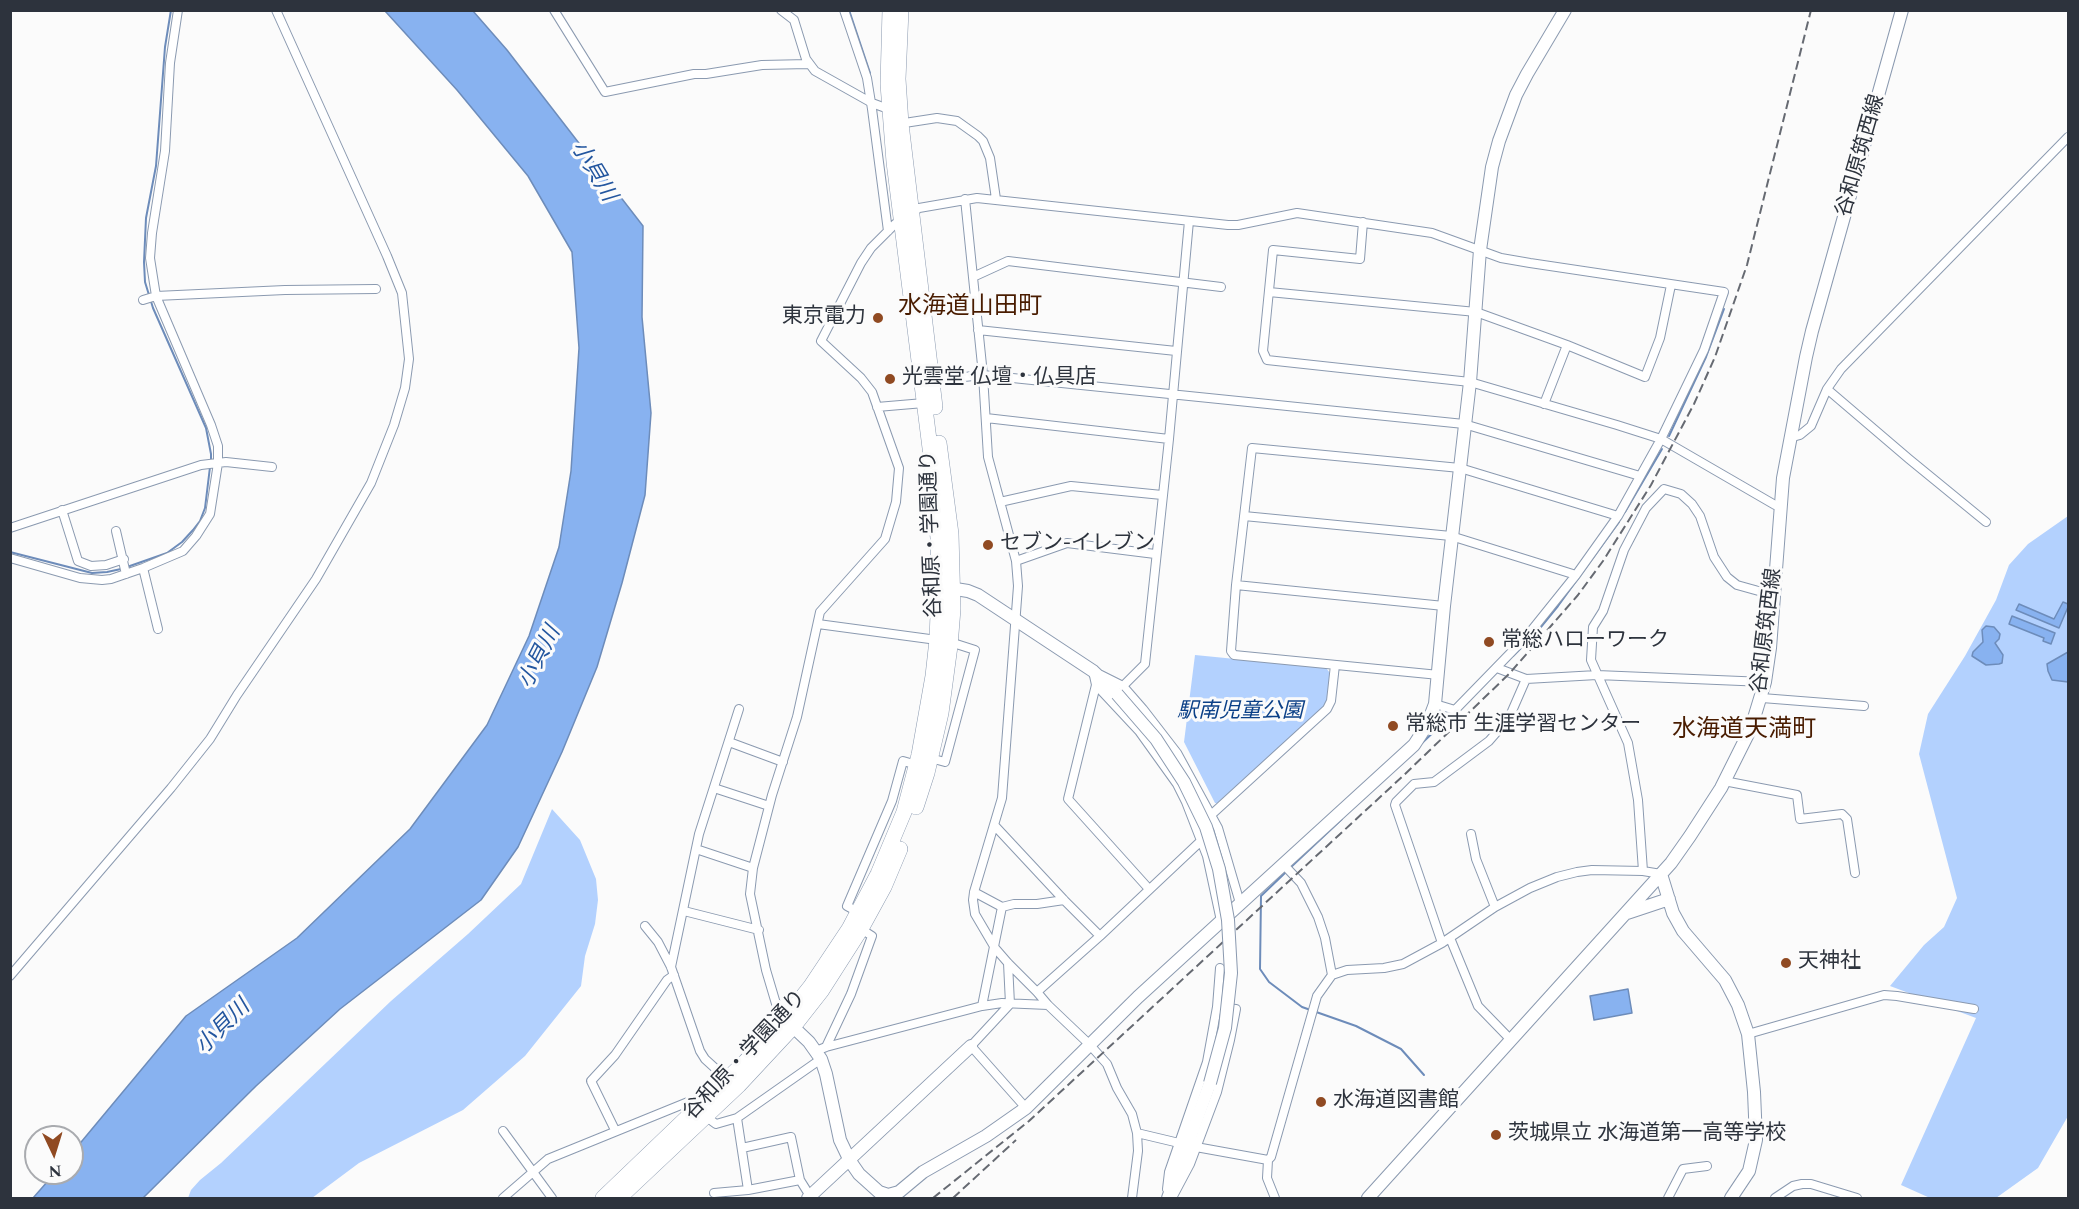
<!DOCTYPE html>
<meta charset="utf-8">
<style>
body{margin:0}
#map{position:relative;width:2079px;height:1209px;overflow:hidden;background:#fbfbfb;font-family:Spectral,serif}
canvas{display:block}
.frame{position:absolute;inset:0;border:12px solid #2d333d;pointer-events:none}
.north{position:absolute;left:24px;top:1125px;width:60px;height:60px;box-sizing:border-box;background:#fbfbfb;border:2px solid #a9abaf;border-radius:50%;rotate:176deg;font-size:16px;font-weight:700;line-height:24px;text-align:center;color:#2d333d}
.north::after{content:'';display:block;margin:auto;width:21px;height:27px;background:#904a22;clip-path:polygon(50% 0,100% 100%,50% 72%,0 100%)}
</style>
<div id="map">
<canvas width="2079" height="1209"></canvas>
<div class="frame"></div>
<div class="north">N</div>
</div>
<script>
const c = document.querySelector('canvas').getContext('2d');
c.lineJoin = 'round';
function fillPath(path, color) {
  c.fillStyle = color;
  c.fill(path, 'evenodd');
}
function shape(rows) {
  const path = new Path2D();
  for (const r of rows) {
    path.moveTo(r[0], r[1]);
    for (let i = 2; i < r.length; i += 2) path.lineTo(r[i], r[i + 1]);
  }
  return path;
}
function strokePath(path, color, width, dash) {
  c.strokeStyle = color;
  c.lineWidth = width;
  c.lineCap = dash ? 'butt' : 'round';
  c.setLineDash(dash || []);
  c.stroke(path);
}
function label(font, color, halo, rows, align = 'center') {
  c.font = font + ' Spectral,"Noto Sans JP",serif';
  c.lineWidth = 6;
  c.setLineDash([]);
  c.textBaseline = 'middle';
  c.strokeStyle = halo;
  c.fillStyle = color;
  for (const [text, x, y, turn = 0] of rows) {
    c.save();
    c.translate(x, y);
    c.rotate((+turn || 0) * Math.PI / 180);
    c.textAlign = isNaN(turn) ? turn : align;
    if (halo) c.strokeText(text, 0, 0);
    c.fillText(text, 0, 0);
    c.restore();
  }
}
const green = shape([
 [2068,516,2068,1116,2038,1168,1996,1198,1930,1198,1901,1185,1976,1018,1890,986,1924,945,1944,927,1957,898,1919,754,1928,714,1965,656,1996,600,2009,565,2028,544],
 [1195,655,1326,668,1330,673,1327,704,1322,710,1217,803,1215,803,1184,742],
 [552,809,580,840,596,879,598,900,595,924,585,956,581,986,525,1056,463,1110,359,1163,312,1198,188,1198,191,1190,200,1180,221,1163,391,1001,468,934,521,884]
]);
const water = shape([
 [385,11,473,11,507,50,643,226,642,317,651,413,645,495,622,583,597,667,562,752,518,847,481,900,340,1009,256,1086,143,1198,33,1198,55,1173,72,1173,72,1153,186,1016,297,938,410,829,487,725,529,636,559,547,571,471,579,348,572,252,528,176,457,90,385,11],
 [2063,602,2068,604,2068,607,2059,628,2016,610,2019,604,2054,619,2063,602],
 [2012,616,2055,633,2051,644,2043,641,2044,638,2009,624,2012,616],
 [1986,626,1994,627,2000,634,1999,639,1995,643,2003,655,2002,663,1999,664,1986,665,1972,656,1973,652,1983,642,1982,630,1986,626],
 [2068,652,2068,682,2052,680,2048,671,2047,664,2068,652],
 [1628,989,1632,1013,1594,1020,1590,996,1628,989]
]);
const stream = shape([
 [171,10,165,47,156,166,146,218,144,262,145,282,153,308,206,428,211,454,211,461],
 [849,10,870,73],
 [1669,436,1706,357,1724,309],
 [1625,512,1662,449],
 [10,552,92,573,107,572,121,569],
 [127,567,167,553,182,542,193,530,200,521,205,508,210,467],
 [1513,656,1536,633,1558,606,1619,522],
 [1422,743,1455,712],
 [1291,867,1342,819],
 [1287,871,1261,896,1260,969,1269,982,1302,1007,1356,1026,1401,1049,1424,1075]
]);
const street = shape([
 [554,10,605,92,694,74,706,74,762,65,808,64],
 [781,10,794,20,806,59,815,71,872,103,891,110],
 [844,10,867,78,872,109,888,231],
 [898,124,937,118,957,121,978,136,983,141,990,158,996,199],
 [965,199,983,375,988,457,1016,561,1018,586,1002,798,974,892,973,900,975,914,995,948,1008,963,1037,992,1048,1005,1089,1044,1107,1064,1117,1088,1132,1114,1137,1133,1138,1151,1132,1198],
 [1363,222,1360,259,1273,250,1263,351,1267,360,1470,382,1617,425,1661,439,1775,505,1780,506],
 [973,277,1008,261,1221,287],
 [1269,292,1476,312,1567,345,1645,377,1660,338,1671,285],
 [143,300,156,296,285,290,376,289],
 [978,330,1176,351],
 [945,379,983,375,1464,424,1640,476],
 [1827,389,1909,459,1986,522],
 [1544,404,1567,345],
 [877,407,924,403],
 [986,418,1169,439],
 [1789,438,1800,435,1811,426,1827,389,1841,369,2068,137],
 [1000,502,1071,486,1162,495],
 [62,510,78,561,91,566,106,565,124,559],
 [1244,516,1451,536,1576,575],
 [10,528,201,465,226,462,272,467],
 [116,531,126,574],
 [10,558,80,578,102,580,111,579,143,568,183,551,196,536,210,514,218,463,218,446,211,425,156,296,150,258,152,233,165,151,170,63,178,10],
 [1016,561,1067,543,1155,554],
 [143,568,158,629],
 [1236,585,1444,606],
 [818,624,937,640],
 [1497,668,1526,679,1597,675,1765,682],
 [1093,671,1096,685,1139,731,1177,784,1186,802,1207,856,1221,921],
 [1101,675,1123,686,1143,709,1177,753,1218,828,1240,903],
 [1439,675,1234,655,1231,651,1236,585,1252,448,1460,468,1618,516],
 [1096,685,1068,799,1149,889],
 [1123,686,1145,664,1169,439,1189,221],
 [1762,698,1864,706],
 [729,742,783,762],
 [930,758,945,762,975,650,950,642],
 [1724,781,1797,795,1800,819,1842,814,1847,819,1855,873],
 [714,788,769,806],
 [1211,815,1327,709,1331,701,1335,665],
 [995,826,1064,900,1100,936],
 [1471,834,1476,859,1495,907],
 [696,849,753,868],
 [1283,864,1301,883,1318,917,1325,938,1332,975],
 [1643,871,1638,800,1628,743,1591,660,1593,627,1603,611,1624,550,1646,508,1664,489,1681,494,1692,504,1700,516,1714,557,1727,577,1737,585,1773,595],
 [974,892,1002,907,1014,904,1037,904,1064,900],
 [684,911,759,930],
 [858,912,847,906,892,801,903,761,917,765],
 [645,926,658,942,671,967,700,1051,705,1059,728,1080],
 [1450,938,1478,1006,1511,1040],
 [1442,943,1395,805,1396,802,1414,784,1434,782,1489,741,1509,718,1526,679],
 [1008,963,1010,1004,971,1046,1026,1108],
 [671,967,699,834,739,709],
 [10,976,171,788,210,739,237,695,316,579,371,483,394,425,405,388,409,359,402,293,387,256,276,10],
 [1037,992,1100,936,1203,839],
 [982,1006,1002,907],
 [1217,1007,1220,968],
 [784,1020,777,1007,766,970,750,894,753,868,772,795,797,717,820,612,885,539,896,502,899,468,872,392,861,378,821,341,861,263,871,248,895,224,919,208,977,198,1228,225,1238,225,1297,213,1432,233,1501,258,1530,263,1724,292,1704,350,1661,439,1618,516,1576,575,1527,636,1455,710,1435,704],
 [1748,1034,1884,995,1897,996,1974,1009],
 [826,1047,851,994,872,936,861,929],
 [816,1051,826,1047,982,1006,1002,1003,1048,1005],
 [705,1116,716,1124,737,1118,821,1059],
 [737,1118,748,1190],
 [615,1130,591,1081,615,1055,667,980,674,975],
 [503,1131,552,1198],
 [1137,1133,1179,1143],
 [1196,1147,1268,1160],
 [742,1148,791,1137,800,1180,810,1196],
 [1167,1189,1169,1172,1207,1062,1217,1007,1236,1009,1230,1040,1217,1092,1190,1164,1173,1196],
 [714,1193,748,1190,800,1180],
 [503,1198,548,1159,693,1100,703,1103],
 [1275,1198,1267,1178,1268,1160,1271,1157,1317,996,1332,975,1347,970,1384,968,1403,964,1442,943,1495,907,1530,888,1557,877,1577,872,1592,870,1643,871,1661,874],
 [1668,1198,1683,1169,1707,1166],
 [1775,1198,1793,1186,1802,1184,1811,1184,1857,1198]
]);
const secondary = shape([
 [943,587,968,591,978,595,1093,671,1117,694],
 [1661,874,1673,913,1683,931,1725,980,1738,1005,1748,1034,1754,1092,1756,1140,1749,1171,1731,1198],
 [1627,913,1669,899],
 [788,1022,809,1042,821,1059,826,1074,840,1140,850,1161,859,1174,879,1192,888,1195,899,1192,923,1172,986,1136,1026,1108,1138,997,1414,745,1427,725,1435,704,1444,606,1470,382,1480,250,1492,167,1499,141,1516,95,1527,74,1565,10],
 [808,1198,971,1046],
 [1168,1198,1210,1083],
 [1368,1198,1671,863,1690,836,1721,788,1751,728,1765,682,1770,648,1783,478,1806,357,1812,331,1902,10]
]);
const highway = shape([
 [901,10,898,79,901,124,935,407],
 [916,807,927,773,941,713,950,646,953,609,951,534,939,443],
 [603,1198,745,1062,784,1020,811,986,849,929,878,874,904,812,919,755,933,676,937,640,939,587,938,538,930,448,894,162,888,84,890,10],
 [619,1198,739,1085,793,1027,822,990,861,929,884,887,900,849]
]);
const rail = shape([
 [933,1198,1029,1121,1404,775,1509,674,1578,595,1603,561,1651,485,1694,404,1715,357,1747,265,1811,10],
 [953,1198,1016,1140]
]);
const secondaryBridge = shape([
 [1117,694,1156,739,1184,782,1206,827,1219,869,1228,920,1231,973,1225,1028,1210,1083]
]);
const markers = [
 [878,318,6,"#904a22"],
 [890,379,6,"#904a22"],
 [988,545,6,"#904a22"],
 [1489,642,6,"#904a22"],
 [1393,726,6,"#904a22"],
 [1786,963,6,"#904a22"],
 [1321,1102,6,"#904a22"],
 [1496,1135,6,"#904a22"]
];
const streetNames = [
 ["谷和原筑西線",1862,156,-74],
 ["谷和原・学園通り",933,534,-92],
 ["谷和原筑西線",1768,631,-83],
 ["谷和原・学園通り",746,1056,-47]
];
const poiNames = [
 ["東京電力",866,318,"right"],
 ["光雲堂 仏壇・仏具店",902,379],
 ["セブン-イレブン",1000,545],
 ["常総ハローワーク",1501,642],
 ["常総市 生涯学習センター",1405,726],
 ["天神社",1798,963],
 ["水海道図書館",1333,1102],
 ["茨城県立 水海道第一高等学校",1508,1135]
];
const parkNames = [
 ["駅南児童公園",1240,713]
];
const waterNames = [
 ["小貝川",592,172,59],
 ["小貝川",541,658,-63],
 ["小貝川",224,1028,-45]
];
const quarterNames = [
 ["水海道山田町",970,308],
 ["水海道天満町",1744,731]
];
fillPath(green, '#b3d1fe');
fillPath(water, '#88b2f0');
strokePath(water, '#6d8cba', 1.5);
strokePath(stream, '#6d8cba', 2);
strokePath(street, '#8b9ab0', 10);
strokePath(secondary, '#8b9ab0', 14);
strokePath(highway, '#8b9ab0', 16);
strokePath(street, '#fff', 8);
strokePath(secondary, '#fff', 12);
strokePath(highway, '#fff', 15);
strokePath(rail, '#666a72', 2, [9, 4.5]);
strokePath(secondaryBridge, '#8b9ab0', 14, []);
strokePath(secondaryBridge, '#fff', 12);
for (const [x, y, r, color] of markers) {
  const dot = new Path2D();
  dot.arc(x, y, r, 0, 2 * Math.PI);
  c.fillStyle = color;
  c.fill(dot);
  strokePath(dot, '#fbfbfb', 2);
}
label('21px', '#2d333d', '#fbfbfb', streetNames);
label('21px', '#2d333d', '#fbfbfb', poiNames, 'left');
label('italic 21px', '#0b4087', '#fbfbfb', parkNames);
label('italic 22px', '#23569f', '#fbfbfb', waterNames);
label('24px', '#491c00', '#fbfbfb', quarterNames);
</script>
